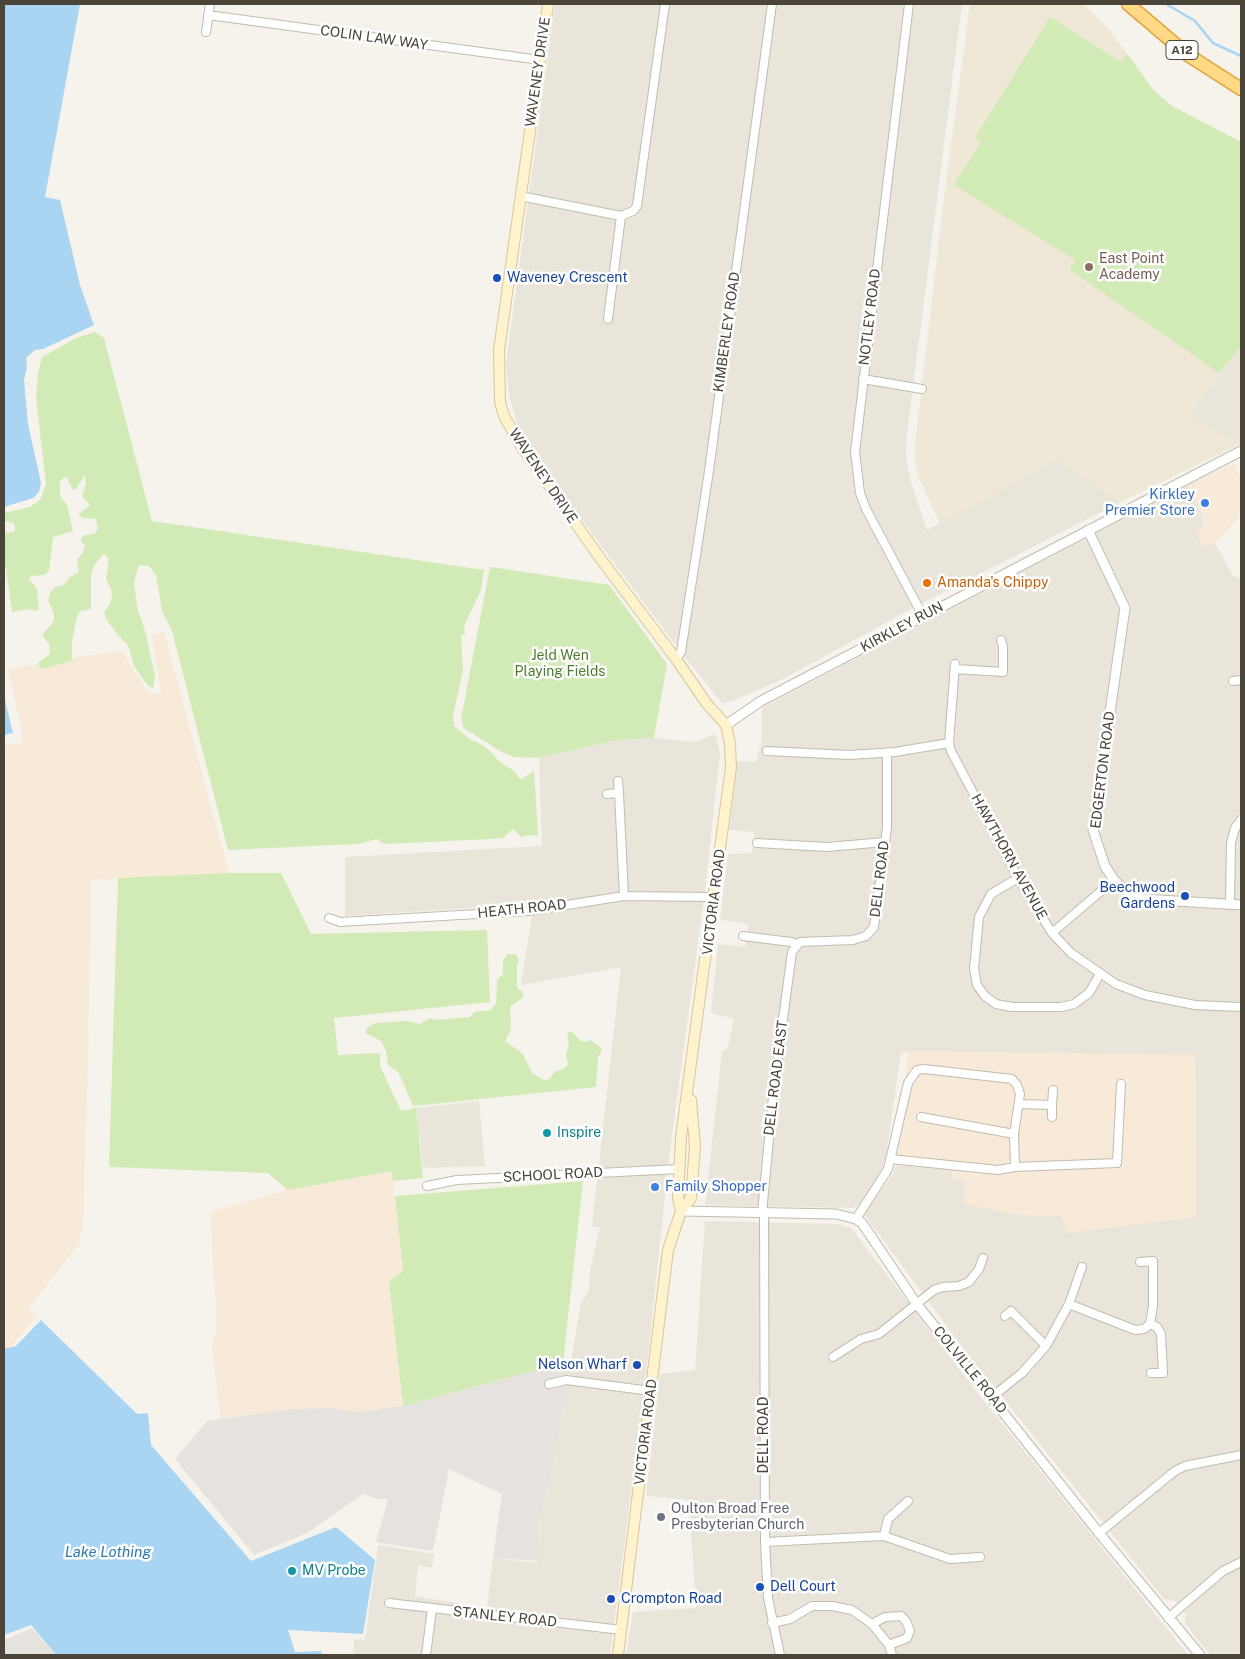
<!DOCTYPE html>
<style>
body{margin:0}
#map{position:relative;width:1245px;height:1659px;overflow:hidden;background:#f6f3ec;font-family:"Public Sans",sans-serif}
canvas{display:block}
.frame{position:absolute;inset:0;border:5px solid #4b4439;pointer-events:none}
</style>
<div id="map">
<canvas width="1245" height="1659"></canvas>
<div class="frame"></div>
</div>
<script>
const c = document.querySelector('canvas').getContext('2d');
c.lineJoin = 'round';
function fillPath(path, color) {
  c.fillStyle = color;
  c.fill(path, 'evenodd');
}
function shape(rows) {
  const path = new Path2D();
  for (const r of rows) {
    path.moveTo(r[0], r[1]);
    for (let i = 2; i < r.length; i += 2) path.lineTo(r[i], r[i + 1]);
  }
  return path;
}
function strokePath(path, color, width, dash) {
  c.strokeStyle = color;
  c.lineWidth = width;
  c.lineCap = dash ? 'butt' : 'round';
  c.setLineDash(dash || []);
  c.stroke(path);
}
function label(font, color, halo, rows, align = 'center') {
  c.font = font + ' "Public Sans",sans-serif';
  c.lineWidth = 5;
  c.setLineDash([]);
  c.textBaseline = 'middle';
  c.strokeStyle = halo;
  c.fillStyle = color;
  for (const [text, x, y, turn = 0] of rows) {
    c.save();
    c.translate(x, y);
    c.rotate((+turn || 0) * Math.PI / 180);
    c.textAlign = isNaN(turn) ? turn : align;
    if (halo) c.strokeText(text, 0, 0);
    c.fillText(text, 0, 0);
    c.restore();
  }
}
const residential = shape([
 [555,4,962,4,906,442,907,465,911,482,927,530,1058,459,1121,502,907,611,785,678,735,700,722,703,687,660,540,464,518,428,509,394,506,363],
 [1241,346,1241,443,1238,445,1188,415],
 [1188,485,1202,515,1204,547,1215,543,1233,576,1241,578,1241,1655,1211,1655,1201,1644,1185,1623,1186,1614,1175,1601,1164,1599,959,1343,864,1214,894,1172,896,1165,953,1170,952,1178,966,1182,1015,1215,1195,1217,908,1051,901,1053,886,1156,880,1175,861,1204,852,1208,705,1205,722,1051,728,1048,734,1019,711,1013,718,944,745,947,748,924,720,920,728,854,752,853,754,832,729,830,737,761,756,762,762,739,762,708],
 [715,734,720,753,705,891,669,1157,645,1383,610,1655,353,1655,354,1639,365,1640,378,1545,435,1554,432,1568,418,1565,415,1596,487,1608,493,1558,537,1563,537,1529,553,1464,581,1303,589,1290,590,1271,600,1227,592,1227,621,967,521,985,534,904,345,916,345,857,542,846,539,758,617,740,654,738,696,742],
 [479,1101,485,1166,423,1168,416,1108],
 [705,1221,837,1224,851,1228,980,1396,1188,1655,626,1655,633,1612,696,1608,689,1500,646,1496,660,1374,695,1370]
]);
const commercial = shape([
 [1234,463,1241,478,1239,504,1241,510,1236,521,1215,543,1203,547,1196,532,1204,526,1202,515,1188,485],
 [164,632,229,873,91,880,88,1061,83,1225,79,1244,28,1309,36,1317,11,1347,4,1349,4,746,24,742,8,669,121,650,149,694,161,693,152,634],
 [908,1051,1195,1055,1196,1217,1066,1233,1062,1216,1015,1215,962,1203,966,1182,952,1178,954,1163,897,1156],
 [392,1171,403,1271,389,1282,403,1406,356,1412,329,1408,291,1409,220,1419,212,1343,217,1329,210,1212,288,1190]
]);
const industrial = shape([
 [571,1361,554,1461,537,1529,541,1561,493,1558,502,1494,449,1469,433,1551,376,1542,388,1499,377,1499,363,1494,307,1533,254,1555,175,1459,207,1421,291,1409,329,1408,356,1412,403,1406],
 [32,1628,55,1655,4,1655,4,1640]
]);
const education = shape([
 [970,4,1083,4,1112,33,1154,91,1172,106,1241,142,1241,346,1188,414,1238,445,1121,502,1058,459,940,524,919,478,915,463,915,444,944,197]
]);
const green = shape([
 [1050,17,1121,62,1127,54,1154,91,1172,106,1241,142,1241,346,1219,373,1070,270,1075,260,954,185,981,142,975,138],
 [95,332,104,338,152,521,484,570,481,590,464,626,465,637,462,634,461,637,463,670,453,716,454,726,471,740,477,742,488,749,499,761,514,771,519,778,522,779,534,771,538,836,530,835,521,837,513,829,503,838,491,839,384,844,377,839,358,844,228,850,172,631,162,611,156,575,149,566,140,565,138,567,134,583,137,607,146,634,155,677,153,688,148,686,134,666,128,645,117,634,106,619,104,612,111,602,112,592,106,579,109,559,104,554,94,565,91,575,91,609,80,611,77,617,72,641,72,661,41,669,38,663,50,654,49,644,42,635,54,621,54,614,48,600,51,591,55,587,64,585,69,578,79,572,77,560,83,552,85,545,81,541,81,538,85,535,94,534,98,529,96,519,83,518,78,515,90,505,82,496,86,484,85,475,76,489,73,490,66,476,60,481,60,496,67,505,73,531,53,537,49,571,44,575,31,576,29,579,37,589,39,609,36,611,30,609,12,612,6,568,4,568,4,533,14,532,15,528,14,523,4,521,4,513,30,507,40,500,46,485,36,397,38,374,42,357,76,338],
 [485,566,609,585,667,664,654,738,617,740,539,758,514,757,498,750,464,728,461,719,490,567],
 [229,873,281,873,311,934,487,930,490,1002,334,1018,338,1055,380,1053,380,1066,401,1111,416,1108,423,1178,393,1181,392,1171,288,1190,268,1173,109,1167,118,878],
 [507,954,516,954,519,960,517,966,517,988,522,991,524,997,510,1007,511,1029,505,1041,523,1054,532,1073,545,1081,550,1078,555,1071,564,1069,568,1064,566,1055,569,1044,567,1034,568,1032,572,1032,581,1041,586,1042,591,1040,602,1049,598,1058,596,1087,413,1106,399,1073,388,1065,386,1051,381,1041,365,1033,367,1028,375,1023,408,1021,420,1024,430,1018,436,1020,470,1017,475,1012,490,1010,496,1004,497,980,503,974,503,961],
 [583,1181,563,1363,403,1406,389,1282,403,1271,395,1196]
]);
const water = shape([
 [4,4,80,4,45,197,60,200,80,285,94,325,43,349,35,350,26,358,27,367,24,380,28,424,41,483,39,492,33,498,4,507],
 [4,696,13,733,4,735],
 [41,1320,137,1414,148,1413,151,1445,251,1561,336,1527,375,1560,363,1634,288,1630,295,1652,321,1651,322,1655,56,1655,31,1625,4,1635,4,1349,16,1346]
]);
const stream = shape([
 [1166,4,1195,21,1213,43,1241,56]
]);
const minor = shape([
 [909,4,855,452,860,493,866,509,923,616],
 [208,15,540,60],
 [206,32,210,4],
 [520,196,621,216,633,211,637,206,665,4],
 [608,319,621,216],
 [863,379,922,389],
 [676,659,681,652,709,471,772,4],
 [955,664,949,743,951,751,1018,878,1052,933,1071,953,1116,984,1145,995,1195,1005,1241,1007],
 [955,669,1003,672,1003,647,1001,640],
 [1233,681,1241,680],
 [767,751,849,755,895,752,949,743],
 [618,781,619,793],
 [607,794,619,793,624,896],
 [757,843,827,847,885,842],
 [1018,878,991,894,979,917,974,969,977,985,985,996,996,1004,1012,1007,1061,1007,1074,1004,1089,993,1100,974],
 [1230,904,1231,843,1235,828,1241,820],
 [329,918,340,922,529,911,624,896,714,897],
 [1052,933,1114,880],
 [743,936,791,942,796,944],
 [1020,1104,1052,1105,1053,1090],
 [921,1117,1014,1134],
 [1052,1117,1052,1105],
 [890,1159,998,1170,1015,1167,1117,1163,1121,1084],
 [427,1186,457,1180,679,1169],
 [762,1213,774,1086,792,952,800,942,853,940,866,936,874,927,887,827,887,753],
 [764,1213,765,1542,768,1598,780,1655],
 [856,1219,888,1169,908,1083,917,1070,924,1069,1012,1079,1017,1085,1020,1094,1014,1134,1015,1167],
 [1069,1304,1135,1330,1144,1329,1150,1324,1153,1306,1153,1261,1140,1262],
 [1005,1316,1011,1311,1046,1346],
 [1150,1324,1157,1327,1161,1334,1163,1373,1151,1373],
 [833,1357,861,1339,879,1334,934,1290,943,1287,959,1286,969,1282,979,1269,983,1258],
 [549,1384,566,1380,651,1391],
 [992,1397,1022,1373,1046,1346,1069,1304,1082,1267],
 [1099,1533,1175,1471,1185,1466,1241,1455],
 [884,1536,888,1519,908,1501],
 [765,1542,884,1536,950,1559,980,1557],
 [389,1603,622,1630],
 [1168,1618,1223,1571,1241,1562],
 [772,1623,790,1619,812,1606,832,1606,852,1610,872,1624,889,1645,892,1655],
 [872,1624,885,1617,901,1616,906,1621,910,1631,907,1638,889,1645],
 [426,1655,432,1609]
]);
const tertiary = shape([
 [1088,530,1125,608,1093,830,1105,866,1114,880,1126,891,1143,899,1241,905],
 [726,725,761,701,1241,451],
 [681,1211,836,1214,856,1219,862,1223,916,1303,1099,1533,1200,1655]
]);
const secondary = shape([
 [548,4,499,350,500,402,504,416,521,446,600,558,676,659,707,704,726,725,730,744,731,767,681,1137,678,1198,681,1211],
 [618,1655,668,1250,681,1211,691,1198,695,1147,691,1100]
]);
const trunk = shape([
 [1128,4,1188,55,1241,89]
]);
const markers = [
 [1089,267,5,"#8d6e63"],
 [497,278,5,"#1a4fb4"],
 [1205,503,5,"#3f7fe0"],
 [927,583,5,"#e8710a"],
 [1185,896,5,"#1a4fb4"],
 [547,1133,5,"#0f9aa8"],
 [655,1187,5,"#3f7fe0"],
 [637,1365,5,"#1a4fb4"],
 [661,1517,5,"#6b7280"],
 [292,1571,5,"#0f9aa8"],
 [760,1587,5,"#1a4fb4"],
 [611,1599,5,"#1a4fb4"]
];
const shields = [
 [1182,50,32]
];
const shieldNames = [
 ["A12",1182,50]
];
const streetNames = [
 ["COLIN LAW WAY",374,38,8],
 ["WAVENEY DRIVE",538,72,-82],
 ["NOTLEY ROAD",870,317,-83],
 ["KIMBERLEY ROAD",727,332,-82],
 ["WAVENEY DRIVE",543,476,56],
 ["KIRKLEY RUN",902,627,-28],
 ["EDGERTON ROAD",1103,770,-83],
 ["HAWTHORN AVENUE",1009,857,61],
 ["DELL ROAD",880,879,-83],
 ["VICTORIA ROAD",714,902,-83],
 ["HEATH ROAD",522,909,-6],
 ["DELL ROAD EAST",776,1078,-83],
 ["SCHOOL ROAD",553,1175,-3],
 ["COLVILLE ROAD",970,1370,51],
 ["VICTORIA ROAD",646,1432,-83],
 ["DELL ROAD",764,1435,-90],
 ["STANLEY ROAD",505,1617,6]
];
const educationNames = [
 ["East Point",1099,259],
 ["Academy",1099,275]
];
const transitNames = [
 ["Waveney Crescent",507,278],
 ["Beechwood",1175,888,"right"],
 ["Gardens",1175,904,"right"],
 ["Nelson Wharf",627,1365,"right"],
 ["Dell Court",770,1587],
 ["Crompton Road",621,1599]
];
const shopNames = [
 ["Kirkley",1195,495],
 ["Premier Store",1195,511],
 ["Family Shopper",665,1187,"left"]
];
const foodNames = [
 ["Amanda's Chippy",937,583]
];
const parkNames = [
 ["Jeld Wen",560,656],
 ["Playing Fields",560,672]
];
const cultureNames = [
 ["Inspire",557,1133],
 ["MV Probe",302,1571]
];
const worshipNames = [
 ["Oulton Broad Free",671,1509],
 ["Presbyterian Church",671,1525]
];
const waterNames = [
 ["Lake Lothing",108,1552]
];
fillPath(residential, '#eae5da');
fillPath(commercial, '#f7ead8');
fillPath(industrial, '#e6e2dd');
fillPath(education, '#efe8d6');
fillPath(green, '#d2eab5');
fillPath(water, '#a9d4f2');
strokePath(stream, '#a9d4f2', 2.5);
strokePath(minor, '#c2bbae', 10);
strokePath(tertiary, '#c2bbae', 11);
strokePath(secondary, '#d6c79b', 12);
strokePath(trunk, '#e0a43c', 15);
strokePath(minor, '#fff', 8);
strokePath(tertiary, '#fff', 9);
strokePath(secondary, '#fff3cd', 10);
strokePath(trunk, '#ffd985', 12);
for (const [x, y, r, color] of markers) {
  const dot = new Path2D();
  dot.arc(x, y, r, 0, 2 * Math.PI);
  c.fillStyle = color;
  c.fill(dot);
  strokePath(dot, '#fff', 2);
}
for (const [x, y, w] of shields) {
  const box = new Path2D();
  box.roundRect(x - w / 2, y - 9.5, w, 19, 4);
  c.fillStyle = '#fff';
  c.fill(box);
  strokePath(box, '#4b4439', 1);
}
label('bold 12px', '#4b4439', null, shieldNames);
label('14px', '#4b4439', '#fff', streetNames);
label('14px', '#785e54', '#fff', educationNames, 'left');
label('14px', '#164399', '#fff', transitNames, 'left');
label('14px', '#366cbe', '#fff', shopNames, 'right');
label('14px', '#c56008', '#fff', foodNames, 'left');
label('14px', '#4a7f2a', '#fff', parkNames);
label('14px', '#0d838f', '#fff', cultureNames, 'left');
label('14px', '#5b616d', '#fff', worshipNames, 'left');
label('italic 15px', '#2e7ab2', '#fff', waterNames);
</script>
